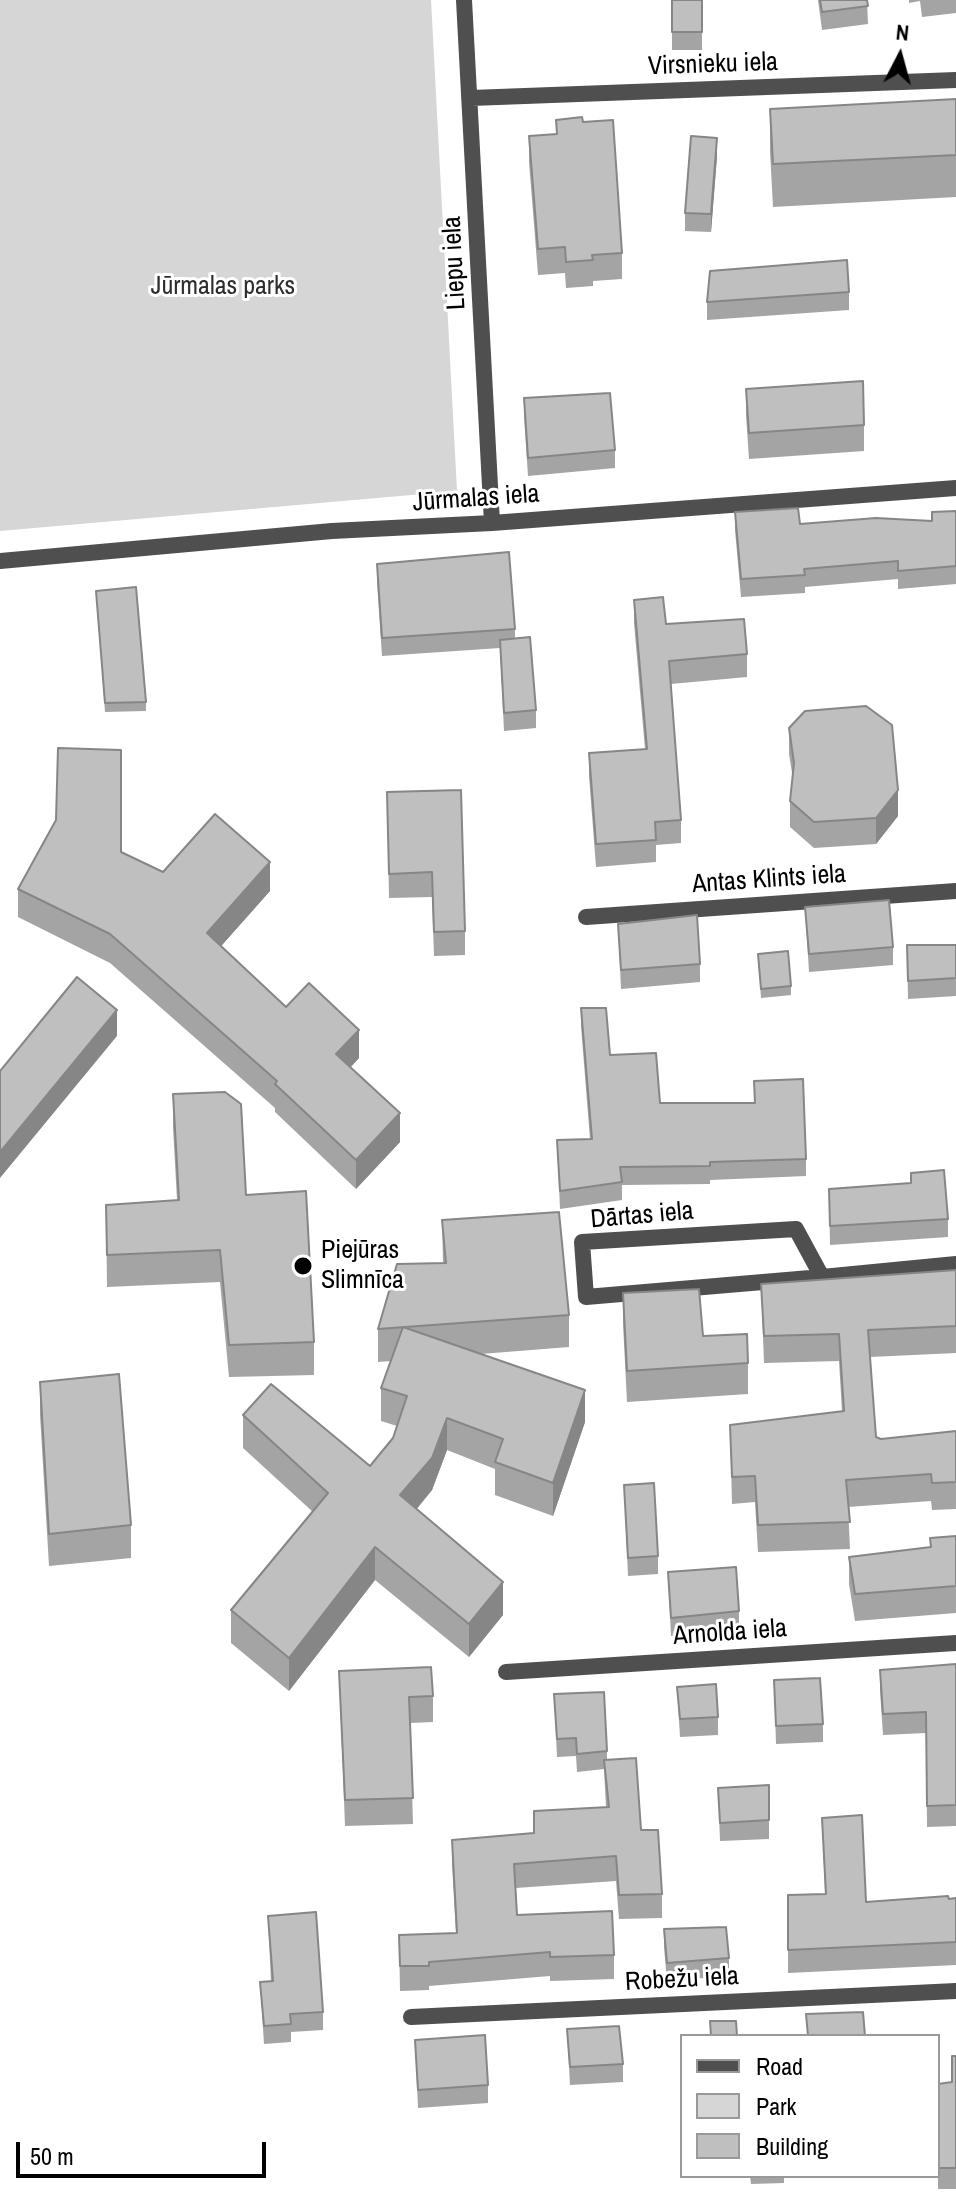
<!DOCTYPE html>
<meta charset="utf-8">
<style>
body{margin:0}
#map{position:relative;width:956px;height:2194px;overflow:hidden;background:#fff;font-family:"Archivo Narrow",sans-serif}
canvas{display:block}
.legend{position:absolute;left:680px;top:2034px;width:260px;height:144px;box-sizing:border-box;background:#fff;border:2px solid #999;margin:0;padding:10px 14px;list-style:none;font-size:24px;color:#000}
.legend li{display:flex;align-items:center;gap:16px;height:40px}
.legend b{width:40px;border:2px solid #999}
.north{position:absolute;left:860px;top:16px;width:80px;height:80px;-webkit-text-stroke:6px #fff;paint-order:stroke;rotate:6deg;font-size:22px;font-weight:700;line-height:32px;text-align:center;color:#000}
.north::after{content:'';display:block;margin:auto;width:28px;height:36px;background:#000;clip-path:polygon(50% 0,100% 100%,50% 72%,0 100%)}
.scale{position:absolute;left:16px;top:2142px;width:250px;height:36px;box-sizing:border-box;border:4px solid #000;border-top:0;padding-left:10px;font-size:24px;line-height:28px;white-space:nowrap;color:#000;-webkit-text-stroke:6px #fff;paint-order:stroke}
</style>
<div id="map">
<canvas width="956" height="2194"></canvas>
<ul class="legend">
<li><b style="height:10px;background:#4f4f4f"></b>Road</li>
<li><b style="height:22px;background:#d6d6d6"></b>Park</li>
<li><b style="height:22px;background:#bfbfbf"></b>Building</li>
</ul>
<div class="north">N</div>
<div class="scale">50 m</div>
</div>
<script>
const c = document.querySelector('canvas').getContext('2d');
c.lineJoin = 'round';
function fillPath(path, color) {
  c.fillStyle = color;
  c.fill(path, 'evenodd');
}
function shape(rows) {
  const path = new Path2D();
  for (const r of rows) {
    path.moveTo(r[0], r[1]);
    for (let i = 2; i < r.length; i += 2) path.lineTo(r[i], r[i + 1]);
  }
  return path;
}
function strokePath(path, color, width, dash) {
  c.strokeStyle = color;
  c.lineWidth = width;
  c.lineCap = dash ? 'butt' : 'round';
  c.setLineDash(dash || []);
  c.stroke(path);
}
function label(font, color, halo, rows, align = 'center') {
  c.font = font + ' "Archivo Narrow",sans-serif';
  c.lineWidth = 6;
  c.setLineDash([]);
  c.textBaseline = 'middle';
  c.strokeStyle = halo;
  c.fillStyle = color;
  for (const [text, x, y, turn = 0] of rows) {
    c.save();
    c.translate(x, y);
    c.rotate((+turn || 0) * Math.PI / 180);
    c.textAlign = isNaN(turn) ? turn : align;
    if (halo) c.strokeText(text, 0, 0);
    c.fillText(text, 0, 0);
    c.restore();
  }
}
const green = shape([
 [0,0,431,0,457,491,0,531]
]);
const street = shape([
 [464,0,492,523],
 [471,98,956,80],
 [0,561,332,531,492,523,956,488],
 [586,917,956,891],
 [822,1277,796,1229,582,1242,586,1297,822,1277,956,1264],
 [506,1672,956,1643],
 [411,2017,956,1991]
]);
const wall = shape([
 [672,0,702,0,702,50,672,50],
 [818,0,867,0,868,24,822,30],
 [909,0,956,0,956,13,922,17,920,1,909,3],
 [956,99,956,197,773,207,770,151,770,109],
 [556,120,583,122,622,253,622,279,593,281,593,286,566,288,565,273,538,275,529,162,529,136,556,134],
 [717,156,711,232,685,231,685,213],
 [849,292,849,310,707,320,707,302],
 [746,389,864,425,864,451,749,459,746,415],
 [524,398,615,450,615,468,528,476,524,416],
 [956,511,956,584,898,589,898,579,805,587,805,593,741,597,735,530,735,512,800,524,932,521],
 [377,564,515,629,515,639,536,710,536,728,504,731,500,648,382,656,377,582],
 [96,591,146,702,146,711,105,712],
 [634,600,666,624,747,654,747,677,671,684,681,820,681,843,656,845,656,862,596,867,589,776,589,753,645,749,634,623],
 [789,728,898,816,876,844,814,848,790,827,790,801,793,779,789,754],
 [387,792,465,931,465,955,434,956,432,897,389,898],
 [121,852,163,872,270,891,221,946,286,1007,359,1058,351,1067,400,1142,356,1189,275,1112,275,1108,110,963,18,917,18,889],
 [805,907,893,947,893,965,809,972],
 [618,924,700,964,700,982,621,989],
 [907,945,956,945,956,996,908,999],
 [758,954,791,986,791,995,761,998],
 [581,1008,610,1055,660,1103,754,1103,754,1081,806,1159,806,1176,710,1180,710,1184,622,1185,622,1200,560,1209,557,1140,590,1139,581,1026],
 [173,1094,246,1195,314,1342,314,1375,229,1377,220,1282,107,1287,106,1205,177,1200,173,1127],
 [911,1173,948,1219,948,1237,830,1245,829,1189,911,1183],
 [442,1220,569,1315,569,1347,481,1354,585,1422,553,1516,495,1495,495,1469,447,1450,432,1490,417,1509,503,1615,469,1657,375,1580,289,1691,231,1643,231,1610,313,1512,243,1448,243,1415,370,1466,393,1438,397,1426,381,1421,381,1388,391,1361,378,1362,378,1329,443,1263],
 [956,1270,956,1353,870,1357,876,1437,881,1439,956,1431,956,1509,932,1510,931,1501,848,1507,850,1549,758,1552,755,1502,732,1504,730,1425,842,1411,839,1361,764,1363,761,1284],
 [623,1293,703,1336,748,1363,748,1394,627,1402,623,1324],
 [40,1382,131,1525,131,1558,49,1566,40,1415],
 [624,1485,658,1556,658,1574,628,1576],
 [956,1536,956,1613,855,1621,849,1584,849,1557,930,1547,930,1538],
 [668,1572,739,1611,739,1629,671,1636],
 [956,1664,956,1826,927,1827,926,1733,883,1735,880,1691,880,1670],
 [339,1671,433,1696,433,1722,410,1723,413,1824,345,1826],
 [774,1680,823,1724,823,1742,776,1744],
 [677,1687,718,1717,718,1735,680,1737],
 [554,1694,607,1751,607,1760,641,1830,662,1894,662,1918,619,1919,616,1881,516,1888,517,1915,614,1955,614,1979,550,1981,550,1976,429,1986,429,1990,400,1991,399,1935,456,1933,452,1864,452,1840,534,1834,534,1811,606,1807,604,1769,577,1772,576,1756,557,1757],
 [769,1785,769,1839,720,1841,718,1788],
 [822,1818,866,1902,956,1898,956,1965,788,1973,788,1895,825,1894],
 [268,1916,323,2012,323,2030,291,2032,291,2042,264,2044,260,1982,271,1982],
 [664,1929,729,1958,729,1976,667,1981,664,1947],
 [567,2029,623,2064,623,2082,570,2085],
 [415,2040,488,2085,488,2103,418,2108],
 [956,2056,956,2189,938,2189,938,2084,952,2082],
 [750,2176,784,2176,784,2183,751,2184]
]);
const shadedWall = shape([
 [717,138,717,156,711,232,711,214],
 [898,790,898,816,876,844,876,818],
 [270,862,270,891,207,962,207,933],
 [117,1010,117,1036,0,1178,0,1152],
 [359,1030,359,1058,336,1082,336,1054],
 [400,1113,400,1142,356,1189,356,1160],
 [585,1390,585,1422,553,1516,553,1483],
 [447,1418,447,1450,432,1490,400,1528,400,1495],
 [375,1547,375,1580,289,1691,289,1658],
 [503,1582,503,1615,469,1657,469,1624]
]);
const building = shape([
 [672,0,702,0,702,32,672,32,672,0],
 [820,0,867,0,868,6,822,12,820,0],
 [956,99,956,155,773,164,770,109,956,99],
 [582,117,583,122,613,120,622,253,592,255,593,260,566,262,565,247,538,249,529,136,557,134,556,120,582,117],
 [691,136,717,138,711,214,685,213,691,136],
 [847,260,849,292,707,302,710,271,847,260],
 [863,381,864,425,749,433,746,389,863,381],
 [610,393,615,450,528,458,524,398,610,393],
 [798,508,800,524,876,518,932,521,932,512,956,511,956,566,898,571,898,561,804,569,805,575,741,579,735,512,798,508],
 [509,552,515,629,382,638,377,564,509,552],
 [136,587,146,702,105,703,96,591,136,587],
 [663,597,666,624,744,619,747,654,669,661,681,820,655,822,656,840,596,844,589,753,647,749,634,600,663,597],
 [530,637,536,710,504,713,500,640,530,637],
 [866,706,892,725,898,790,876,818,814,822,790,801,794,763,789,728,805,711,866,706],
 [58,748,121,750,121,852,163,872,215,814,270,862,207,933,286,1007,309,983,359,1030,336,1054,400,1113,356,1160,275,1084,277,1081,110,934,18,889,56,820,58,748],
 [461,790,465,931,434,932,432,872,389,874,387,792,461,790],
 [889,900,893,947,809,954,805,907,889,900],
 [697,915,700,964,621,970,618,924,697,915],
 [907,945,956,945,956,978,908,981,907,945],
 [788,951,791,986,761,989,758,954,788,951],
 [77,977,117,1010,0,1152,0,1071,77,977],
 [581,1008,606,1008,610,1055,656,1053,660,1103,755,1103,754,1081,803,1079,806,1159,710,1162,710,1166,620,1167,622,1182,560,1191,557,1140,592,1139,581,1008],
 [225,1092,241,1104,246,1195,306,1191,314,1342,229,1345,220,1250,107,1255,106,1205,179,1200,173,1094,225,1092],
 [944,1170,948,1219,830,1226,829,1189,911,1183,911,1173,944,1170],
 [559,1212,569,1315,378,1329,397,1264,446,1263,442,1220,559,1212],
 [956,1270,956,1326,868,1330,876,1437,881,1439,956,1431,956,1482,932,1483,931,1474,846,1480,850,1522,758,1525,755,1476,732,1477,730,1425,844,1411,839,1334,764,1336,761,1284,956,1270],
 [699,1289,703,1336,747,1334,748,1363,627,1371,623,1293,699,1289],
 [403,1327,585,1390,553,1483,495,1462,503,1439,447,1418,432,1458,400,1495,503,1582,469,1624,375,1547,289,1658,231,1610,328,1493,243,1415,271,1384,370,1466,393,1438,407,1396,381,1388,403,1327],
 [119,1374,131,1525,49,1534,40,1382,119,1374],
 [654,1483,658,1556,628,1558,624,1485,654,1483],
 [956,1536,956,1586,855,1594,849,1557,931,1547,930,1538,956,1536],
 [736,1567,739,1611,671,1618,668,1572,736,1567],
 [956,1664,956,1805,927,1806,926,1712,883,1714,880,1670,956,1664],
 [431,1667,433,1696,409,1697,413,1798,345,1800,339,1671,431,1667],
 [820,1678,823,1724,776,1726,774,1680,820,1678],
 [716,1684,718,1717,680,1719,677,1687,716,1684],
 [604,1692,607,1751,577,1754,576,1738,557,1739,554,1694,604,1692],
 [636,1758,641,1830,658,1830,662,1894,619,1895,616,1856,514,1864,517,1915,612,1911,614,1955,550,1957,550,1952,429,1962,429,1966,400,1966,399,1935,457,1933,452,1840,534,1833,534,1811,609,1807,604,1760,636,1758],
 [769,1785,769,1820,720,1823,718,1788,769,1785],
 [862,1815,866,1902,948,1896,949,1899,956,1898,956,1942,788,1950,788,1895,826,1894,822,1818,862,1815],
 [316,1912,323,2012,290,2014,291,2024,264,2026,260,1982,273,1981,268,1916,316,1912],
 [726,1927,729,1958,667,1963,664,1929,726,1927],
 [863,2012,865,2036,808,2036,806,2014,863,2012],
 [710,2021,736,2021,737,2036,743,2036,711,2036,710,2021],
 [619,2026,623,2064,570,2067,567,2029,619,2026],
 [485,2035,488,2085,418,2090,415,2040,485,2035],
 [952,2056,956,2056,956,2168,938,2168,938,2084,952,2082,952,2056]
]);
const markers = [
 [303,1266,10,"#000"]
];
const streetNames = [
 ["Virsnieku iela",713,65,-2],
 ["Liepu iela",455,263,-93],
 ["Jūrmalas iela",476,499,-4],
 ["Antas Klints iela",769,880,-4],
 ["Dārtas iela",642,1216,-5],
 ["Arnolda iela",730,1633,-4],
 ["Robežu iela",682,1980,-3]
];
const parkNames = [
 ["Jūrmalas parks",223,287]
];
const poiNames = [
 ["Piejūras",321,1251],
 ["Slimnīca",321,1281]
];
fillPath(green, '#d6d6d6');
strokePath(street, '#4f4f4f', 16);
fillPath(wall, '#a4a4a4');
fillPath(shadedWall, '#868686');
fillPath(building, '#bfbfbf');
strokePath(building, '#868686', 2);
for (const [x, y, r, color] of markers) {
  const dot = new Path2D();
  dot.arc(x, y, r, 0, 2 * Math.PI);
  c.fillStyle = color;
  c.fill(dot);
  strokePath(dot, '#fff', 3);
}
label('26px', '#000', '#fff', streetNames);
label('26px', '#2d2d2d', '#fff', parkNames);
label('26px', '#000', '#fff', poiNames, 'left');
</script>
